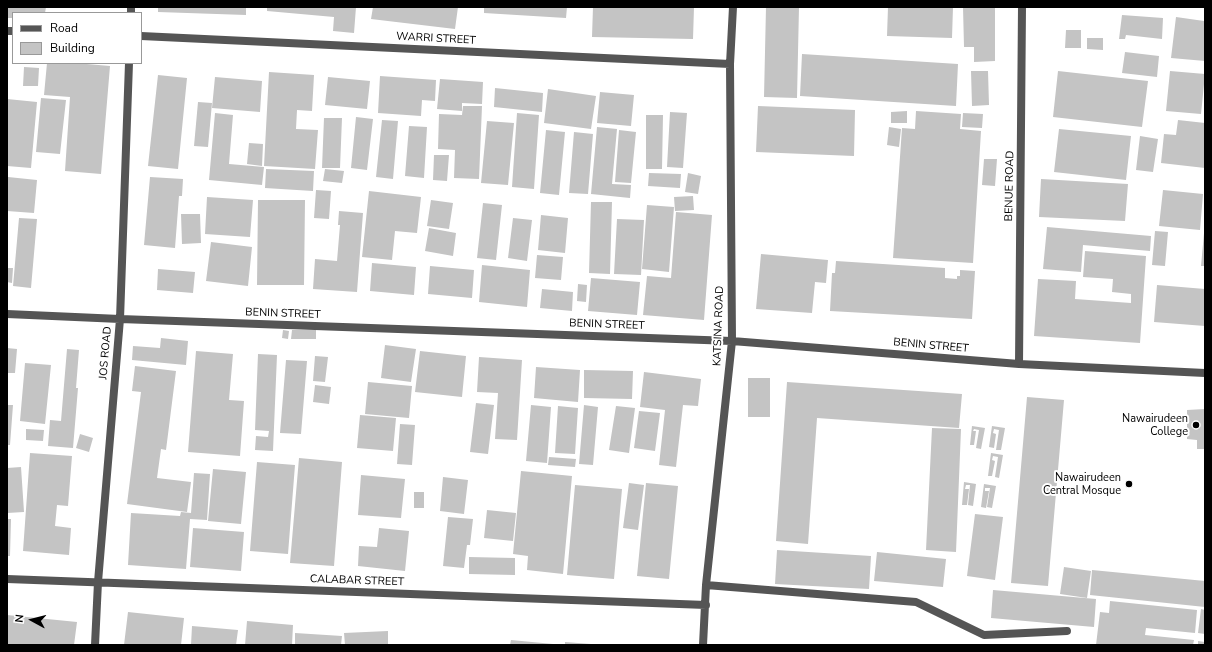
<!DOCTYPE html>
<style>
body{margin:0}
#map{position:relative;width:1212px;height:652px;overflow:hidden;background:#fff;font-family:"Nunito Sans",sans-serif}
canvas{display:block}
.frame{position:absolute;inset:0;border:8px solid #000;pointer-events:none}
.legend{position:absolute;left:12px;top:12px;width:130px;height:52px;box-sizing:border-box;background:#fff;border:1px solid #999;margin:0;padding:5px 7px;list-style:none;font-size:12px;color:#000}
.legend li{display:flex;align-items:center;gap:8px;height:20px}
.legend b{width:20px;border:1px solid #999}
.north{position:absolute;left:12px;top:600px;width:40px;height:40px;-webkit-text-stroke:3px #fff;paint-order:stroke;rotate:277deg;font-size:11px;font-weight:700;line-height:16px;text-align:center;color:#000}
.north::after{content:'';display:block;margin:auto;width:14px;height:18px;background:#000;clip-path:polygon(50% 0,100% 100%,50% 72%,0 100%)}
</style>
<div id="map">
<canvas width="1212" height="652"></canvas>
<div class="frame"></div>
<ul class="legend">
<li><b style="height:5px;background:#555"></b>Road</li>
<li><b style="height:11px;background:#c4c4c4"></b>Building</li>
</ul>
<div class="north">N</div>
</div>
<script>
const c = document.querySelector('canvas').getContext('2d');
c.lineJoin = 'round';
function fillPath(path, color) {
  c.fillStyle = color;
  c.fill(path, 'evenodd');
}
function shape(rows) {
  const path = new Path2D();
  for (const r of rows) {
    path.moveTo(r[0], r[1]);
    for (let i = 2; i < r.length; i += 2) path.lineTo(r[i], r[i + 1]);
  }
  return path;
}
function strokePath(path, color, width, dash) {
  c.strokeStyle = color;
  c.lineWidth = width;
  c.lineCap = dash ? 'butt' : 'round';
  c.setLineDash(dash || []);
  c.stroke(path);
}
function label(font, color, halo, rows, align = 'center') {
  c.font = font + ' "Nunito Sans",sans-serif';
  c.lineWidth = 4;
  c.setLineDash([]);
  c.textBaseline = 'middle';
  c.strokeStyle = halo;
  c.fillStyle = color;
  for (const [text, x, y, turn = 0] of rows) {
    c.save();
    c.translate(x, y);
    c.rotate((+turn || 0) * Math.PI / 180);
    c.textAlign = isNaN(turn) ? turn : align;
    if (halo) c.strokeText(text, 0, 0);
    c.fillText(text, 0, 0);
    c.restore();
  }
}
const building = shape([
 [7,7,46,7,45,13,13,13,13,18,7,18],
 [158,7,246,7,246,15,158,12],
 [267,7,356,7,354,33,333,31,334,17,267,11],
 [373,7,458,7,455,29,371,19],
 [484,7,567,7,566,18,484,13],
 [593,7,694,7,693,39,592,37],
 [766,7,799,7,797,98,764,97],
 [888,7,953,7,952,38,887,36],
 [963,7,995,7,995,61,974,62,974,47,964,47],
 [1122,15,1163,18,1162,39,1126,35,1125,39,1119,39],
 [1176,17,1204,21,1205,61,1171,58],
 [1066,30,1081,30,1081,48,1065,48],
 [1087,38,1103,38,1103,50,1087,49],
 [1125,52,1159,56,1157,77,1122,73],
 [802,54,958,64,956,106,800,96],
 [47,63,75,63,110,66,101,174,65,171,70,97,44,95],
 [24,67,39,68,38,86,23,86],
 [971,71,988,71,989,105,972,106],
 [1058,71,1148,81,1142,127,1053,117],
 [1170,71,1205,74,1201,114,1166,111],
 [269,72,314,75,312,111,297,110,296,129,318,130,315,169,264,166],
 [158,75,187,78,178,169,148,166],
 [380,76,436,80,435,101,422,100,421,116,378,113],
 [215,77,262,81,260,112,212,108],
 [328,77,370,81,367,109,325,105],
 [440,79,483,82,482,104,462,103,462,111,437,109],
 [495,88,543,93,542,112,494,107],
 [548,89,596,96,591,129,544,123],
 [600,92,634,95,631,126,597,123],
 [41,98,66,100,60,154,36,152],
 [7,99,37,102,31,168,7,166],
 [198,102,212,103,208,147,194,146],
 [463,106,482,106,479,179,454,178,455,150,438,149,439,114,462,115],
 [758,106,855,110,854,156,756,152],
 [907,111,907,123,891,123,891,112],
 [916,111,961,114,960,129,981,131,973,263,893,258,902,128,915,129],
 [670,112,687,113,683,168,667,167],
 [215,113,233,115,229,164,264,167,262,185,209,180],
 [517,113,539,115,534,189,512,187],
 [963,113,983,114,982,128,962,127],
 [646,115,663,115,662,169,646,169],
 [356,117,373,119,367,170,351,168],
 [324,118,342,118,340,168,322,168],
 [382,120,398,121,393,179,376,177],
 [1178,120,1205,123,1205,168,1161,163,1164,134,1176,135],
 [487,121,514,123,508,185,481,183],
 [409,126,427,127,424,178,405,176],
 [597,127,617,129,612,184,631,185,630,198,591,194],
 [889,127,901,129,899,147,887,145],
 [1059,129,1131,136,1126,180,1054,172],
 [546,130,565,132,559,195,540,193],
 [619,130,636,132,631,183,615,182],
 [574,132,593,134,588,194,569,193],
 [1140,136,1158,139,1153,172,1136,170],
 [249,143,263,144,262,166,247,164],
 [434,155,449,155,447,181,433,180],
 [984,159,997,159,995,186,982,185],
 [266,169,314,171,313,191,265,188],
 [325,169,344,171,342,183,323,181],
 [649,173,681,174,680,188,648,186],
 [688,173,701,176,698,194,685,192],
 [8,177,37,180,34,213,7,211],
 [150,177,183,179,182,196,179,196,175,248,144,245],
 [1041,179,1128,184,1125,221,1039,217],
 [316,190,331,191,329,219,314,218],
 [1163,190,1203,194,1200,230,1159,226],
 [369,191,421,197,417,233,395,231,392,260,362,257],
 [693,196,694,210,675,211,674,197],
 [207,197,253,200,250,237,205,234],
 [258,200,305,200,304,285,257,285],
 [431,200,453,203,449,229,427,226],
 [591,202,612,202,610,274,589,273],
 [483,203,502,205,496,260,477,258],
 [647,205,674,207,669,272,642,269],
 [339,211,363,213,357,292,313,289,315,259,337,261,340,225,338,225],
 [676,212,712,215,704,320,643,315,647,276,671,278],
 [181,214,200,214,201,243,182,244],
 [541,215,568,218,565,253,538,250],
 [19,218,37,219,31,288,13,286],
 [513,218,532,220,527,261,508,258],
 [617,219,644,220,641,275,614,274],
 [1047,227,1151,236,1150,251,1083,245,1081,272,1043,269],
 [429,228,456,233,453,256,425,251],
 [1155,231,1168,232,1165,266,1152,265],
 [1204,233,1205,233,1205,266,1201,266],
 [211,242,252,247,248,286,206,281],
 [1085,251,1146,256,1140,343,1034,336,1038,279,1076,281,1075,299,1131,303,1131,294,1112,292,1113,279,1083,277],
 [761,254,828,260,826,283,815,282,812,313,756,309],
 [537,255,563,257,561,280,535,278],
 [836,261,945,268,945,278,957,279,957,276,960,276,960,270,975,271,972,319,830,311,832,273,835,273],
 [372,263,416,267,414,295,370,291],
 [482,265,530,270,527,307,479,302],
 [430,266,474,270,472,298,428,294],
 [7,268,13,268,12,283,7,282],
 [158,269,195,272,193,293,157,290],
 [591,278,640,282,637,315,588,311],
 [578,284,587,285,586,302,577,301],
 [1157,285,1205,289,1205,326,1154,322],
 [542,289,573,292,572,311,540,308],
 [283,330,289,331,288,339,282,338],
 [292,330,316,330,316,339,291,339],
 [161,338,188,341,186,365,132,360,133,346,160,348],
 [385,345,416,349,411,382,381,378],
 [7,348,17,349,15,373,7,373],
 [67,349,79,350,76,388,78,388,73,448,48,446,50,420,61,421],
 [196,351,233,354,229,400,244,401,240,456,188,452],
 [420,351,466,356,462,397,415,392],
 [258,354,277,355,273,451,255,450,256,436,268,437,269,431,255,430],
 [315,356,328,357,325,382,313,381],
 [479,357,522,360,517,440,495,439,498,393,477,392],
 [286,360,307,361,301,434,280,433],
 [25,363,51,365,45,424,20,421],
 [135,366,176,371,166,450,161,449,157,478,191,482,187,512,127,504,141,392,132,391],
 [536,367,580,370,578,402,534,398],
 [584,370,633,371,632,399,584,398],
 [644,372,701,379,698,406,683,405,676,467,659,465,665,410,640,407],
 [748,378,770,378,770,417,748,417],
 [368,382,412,386,409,418,365,414],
 [787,382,962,394,959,428,817,418,808,544,776,541],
 [315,385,331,387,329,404,313,402],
 [1027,397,1064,400,1048,586,1011,583],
 [476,403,494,405,488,454,470,452],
 [7,405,13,405,10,445,7,445],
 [531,405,551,407,547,463,526,461],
 [584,405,598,407,593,465,579,464],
 [558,406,578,408,575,454,555,453],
 [616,406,635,408,629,453,609,450],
 [1205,409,1205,449,1197,449,1197,440,1187,439,1187,410],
 [639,411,660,413,655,451,634,448],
 [360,415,396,418,393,451,357,448],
 [400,424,415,425,412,465,397,464],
 [972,426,985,428,981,449,976,448,979,430,974,429,973,431,976,431,974,445,970,445],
 [992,426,1005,428,1001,450,996,450,999,430,994,429,993,433,996,434,994,448,989,447],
 [932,428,961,429,956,552,926,550],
 [26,429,44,430,43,441,26,440],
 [80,434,93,438,89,452,76,448],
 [30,453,72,456,68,506,57,505,55,526,71,528,69,555,23,551],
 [991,453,1003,455,999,478,995,477,998,457,993,456,992,460,995,461,992,476,988,476],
 [549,457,576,459,575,467,548,465],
 [299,458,342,462,334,566,290,563],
 [257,462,295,465,288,554,250,551],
 [21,467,24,512,7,513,7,468],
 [213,469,246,472,241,524,208,521],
 [521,471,572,476,563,574,527,570,528,556,513,554],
 [194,473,210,474,207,520,190,519,186,569,128,565,131,513,180,516,181,512,191,513],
 [361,475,405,479,401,518,358,515],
 [443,477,468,480,464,514,440,511],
 [964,482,976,484,973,506,968,505,970,485,966,485,965,489,969,489,967,505,962,505],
 [629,483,644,485,638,530,623,528],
 [646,483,678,486,669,579,637,576],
 [984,484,996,486,992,508,987,507,990,488,985,488,985,491,989,491,986,508,981,507],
 [575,485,622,489,614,579,567,575],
 [414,492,424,492,424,508,414,508],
 [487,510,516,513,513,541,484,538],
 [975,514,1003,517,995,580,967,576],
 [448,517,473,519,470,545,467,545,464,568,443,566],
 [7,519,11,519,10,556,7,556],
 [193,528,244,532,241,571,190,567],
 [379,528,409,531,405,571,358,566,359,546,377,547],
 [777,550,871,556,869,589,775,584],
 [877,552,946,559,943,587,874,581],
 [469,557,515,558,515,575,469,574],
 [1064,567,1091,571,1087,598,1060,594],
 [1092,570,1205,581,1205,607,1090,595],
 [993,590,1096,599,1094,627,991,618],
 [1110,601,1197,610,1195,633,1146,628,1145,635,1194,640,1193,645,1096,645,1100,612,1109,613],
 [1201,609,1205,610,1205,634,1198,633],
 [128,612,184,618,181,645,124,645],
 [7,615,77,622,74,645,7,645],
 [247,621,293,625,292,645,245,645],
 [192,626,238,630,236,645,191,645],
 [388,631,388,645,345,645,344,633],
 [295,633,342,636,341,645,295,645],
 [511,640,553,644,553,645,510,645],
 [1198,641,1205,642,1205,645,1198,645],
 [565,642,591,644,591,645,565,645],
 [405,644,425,644,425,645,405,645]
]);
const street = shape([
 [131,13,131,7],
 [7,31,13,31],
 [141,36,730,64],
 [7,314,120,319,732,341,1019,364,1205,373],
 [1019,364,1022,7],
 [7,579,706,605],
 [706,585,916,602,984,635,1067,631],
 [95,645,98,582,120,319,129,63],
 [703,645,706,585,732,341,730,64,733,7]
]);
const markers = [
 [1196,425,4,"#000"],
 [1129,484,4,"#000"]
];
const streetNames = [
 ["WARRI STREET",436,39,3],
 ["BENUE ROAD",1010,186,-89],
 ["BENIN STREET",283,314,2],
 ["BENIN STREET",607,325,2],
 ["KATSINA ROAD",719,326,-88],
 ["BENIN STREET",931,346,5],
 ["JOS ROAD",106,353,-85],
 ["CALABAR STREET",357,581,2]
];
const poiNames = [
 ["Nawairudeen",1188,419],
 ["College",1188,432],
 ["Nawairudeen",1121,478],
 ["Central Mosque",1121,491]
];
fillPath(building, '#c4c4c4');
strokePath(street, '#555', 8);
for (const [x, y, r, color] of markers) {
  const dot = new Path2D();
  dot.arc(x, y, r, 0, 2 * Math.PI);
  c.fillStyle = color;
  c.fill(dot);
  strokePath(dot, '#fff', 1.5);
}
label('11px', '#000', '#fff', streetNames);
label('11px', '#000', '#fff', poiNames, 'right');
</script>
